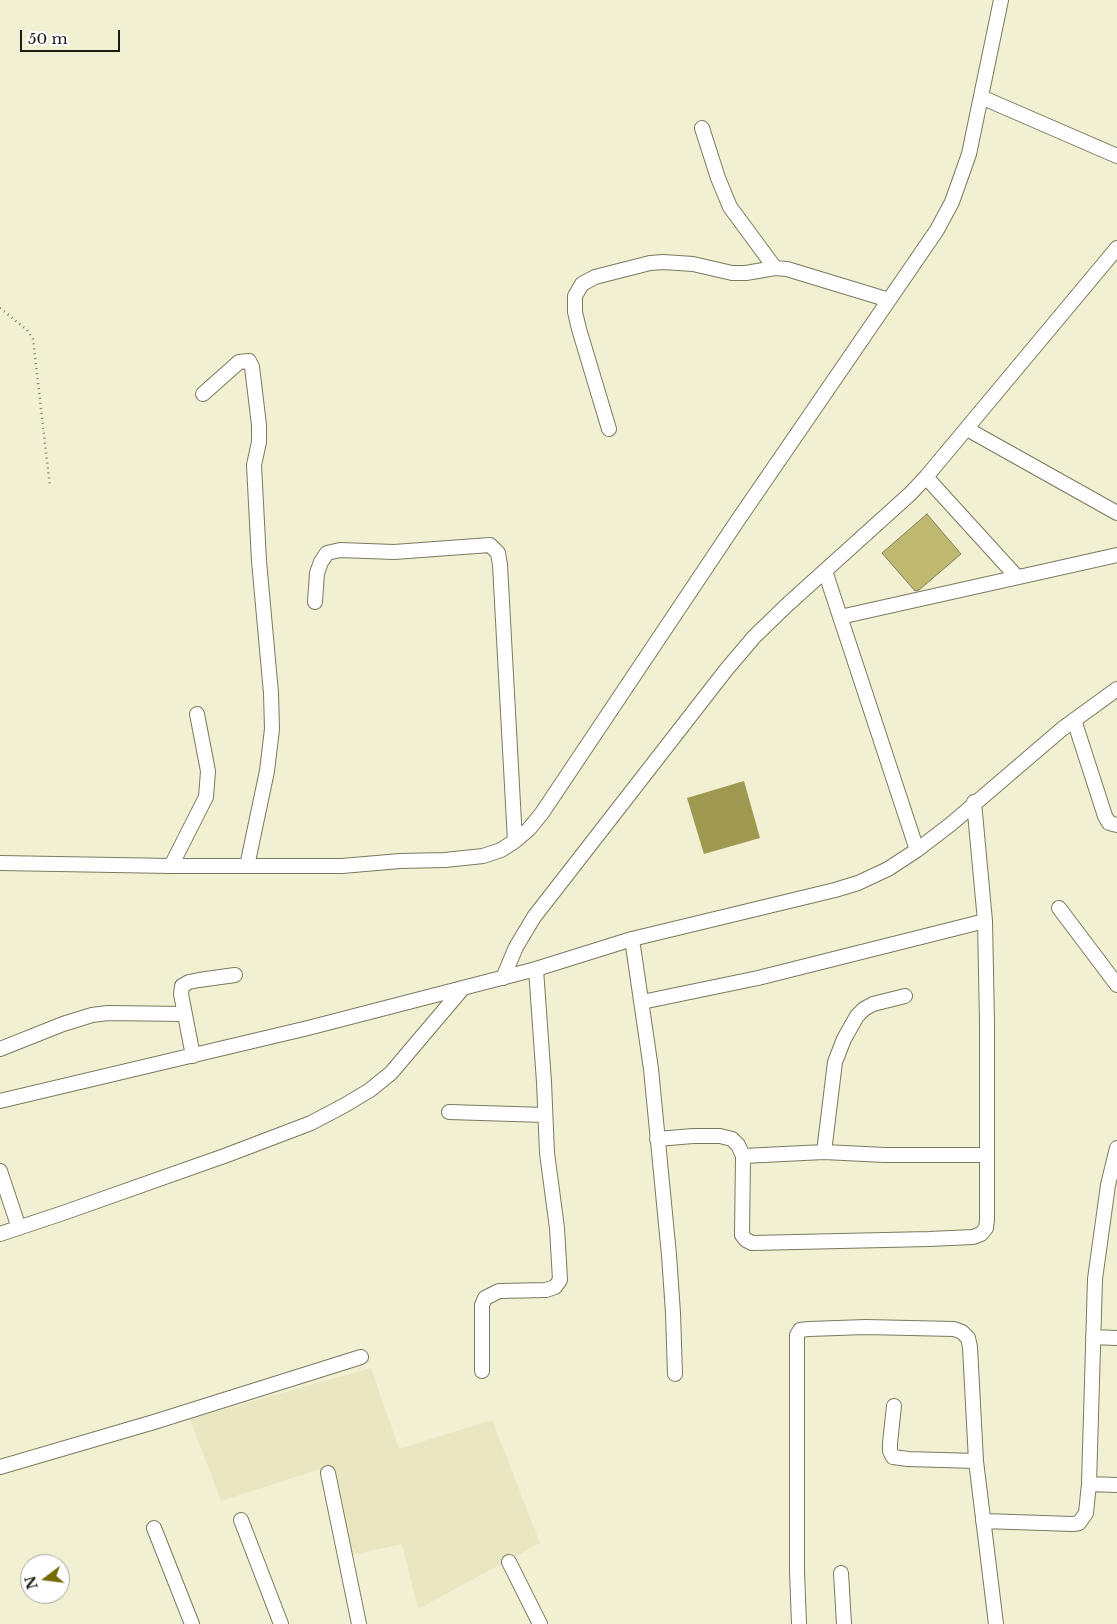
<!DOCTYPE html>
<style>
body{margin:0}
#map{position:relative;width:1117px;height:1624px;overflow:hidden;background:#f2f0d3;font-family:"Libre Baskerville",serif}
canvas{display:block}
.north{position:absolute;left:20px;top:1554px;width:50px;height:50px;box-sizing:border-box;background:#fff;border:1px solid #a5a4a0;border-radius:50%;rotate:255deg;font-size:14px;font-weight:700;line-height:20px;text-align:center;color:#1d1c11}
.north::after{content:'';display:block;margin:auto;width:18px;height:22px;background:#746b05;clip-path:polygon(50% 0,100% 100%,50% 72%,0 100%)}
.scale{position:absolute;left:20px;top:30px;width:100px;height:22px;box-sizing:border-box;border:2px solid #1d1c11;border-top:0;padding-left:6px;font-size:15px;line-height:18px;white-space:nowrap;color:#1d1c11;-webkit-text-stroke:4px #fff;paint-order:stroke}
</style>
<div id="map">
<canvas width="1117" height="1624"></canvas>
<div class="north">N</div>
<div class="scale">50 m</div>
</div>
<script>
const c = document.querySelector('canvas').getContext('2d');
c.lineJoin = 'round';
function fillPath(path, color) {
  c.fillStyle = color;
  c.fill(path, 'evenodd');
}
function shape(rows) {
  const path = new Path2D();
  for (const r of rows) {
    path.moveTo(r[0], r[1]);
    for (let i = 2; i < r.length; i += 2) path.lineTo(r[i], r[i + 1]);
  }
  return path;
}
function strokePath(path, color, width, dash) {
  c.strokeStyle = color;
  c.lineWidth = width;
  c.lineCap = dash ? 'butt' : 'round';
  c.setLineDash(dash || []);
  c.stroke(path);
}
const built = shape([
 [371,1368,399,1449,492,1420,540,1543,418,1609,402,1544,351,1555,333,1465,221,1501,190,1419]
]);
const water = shape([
 [744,781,760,838,704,854,687,798]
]);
const building = shape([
 [927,514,961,554,919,590,915,591,882,553,927,514]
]);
const path = shape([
 [0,308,27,330,33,339,50,487]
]);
const minor = shape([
 [981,97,1117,156],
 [702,128,718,178,730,207,775,268],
 [203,394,239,362,249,361,252,367,259,425,259,442,254,465,259,561,271,693,272,729,267,771,247,866],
 [609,429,579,329,575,312,575,296,582,284,595,277,650,263,663,262,693,264,732,273,746,273,775,268,787,269,889,300],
 [967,429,1117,513],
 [926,477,1017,577],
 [825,571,917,850],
 [315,602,317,573,321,562,327,553,340,550,394,552,490,545,498,553,500,565,515,841],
 [840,617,1117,555],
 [1074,720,1105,816,1109,823,1117,825],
 [0,863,171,866,342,866,400,861,445,860,483,856,501,850,515,841,529,829,542,813,738,520,937,230,952,202,969,154,1001,0],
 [171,866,206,797,208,771,197,714],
 [1059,908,1117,985],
 [632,939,651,1069,669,1255,673,1313,675,1374],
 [503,978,516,947,534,917,726,670,754,637,787,605,910,494,926,477,1117,248],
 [642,1002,758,978,985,921],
 [0,1049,63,1024,92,1015,108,1013,184,1014],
 [193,1056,181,994,182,986,189,982,199,980,235,975],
 [0,1101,308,1028,536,969,632,939,835,890,858,883,888,869,917,850,951,824,1062,729,1117,689],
 [449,1112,545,1115],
 [657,1139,693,1136,720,1136,732,1139,738,1145,743,1156,742,1235,746,1240,752,1243,929,1239,973,1237,981,1234,986,1228,987,1220,987,1023,985,921,974,802],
 [824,1152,835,1062,844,1039,857,1016,864,1009,873,1004,905,996],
 [743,1156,824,1152,885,1155,986,1155],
 [0,1171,19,1228],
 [0,1234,63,1213,227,1155,311,1123,345,1105,370,1090,391,1073,463,988],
 [1093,1337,1117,1338],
 [482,1371,482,1305,485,1298,499,1291,546,1290,555,1287,560,1280,557,1228,547,1153,544,1082,536,969],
 [894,1406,890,1443,890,1451,893,1457,908,1459,976,1461],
 [0,1467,154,1422,361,1357],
 [328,1473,359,1624],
 [1089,1484,1117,1485],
 [241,1520,281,1624],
 [983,1521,1073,1524,1079,1523,1086,1513,1089,1484,1095,1279,1108,1185,1117,1148],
 [154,1528,192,1624],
 [509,1562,540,1624],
 [841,1573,844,1624],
 [799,1624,797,1571,797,1335,800,1330,809,1329,866,1327,954,1329,962,1332,968,1338,970,1347,976,1461,996,1624]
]);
fillPath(built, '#e9e6c2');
fillPath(water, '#9f9850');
fillPath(building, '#bfb86f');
strokePath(building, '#817f65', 1);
strokePath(minor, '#7b795f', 16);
strokePath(path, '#807f6b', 2.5, [1, 4]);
strokePath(minor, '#fff', 14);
</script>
